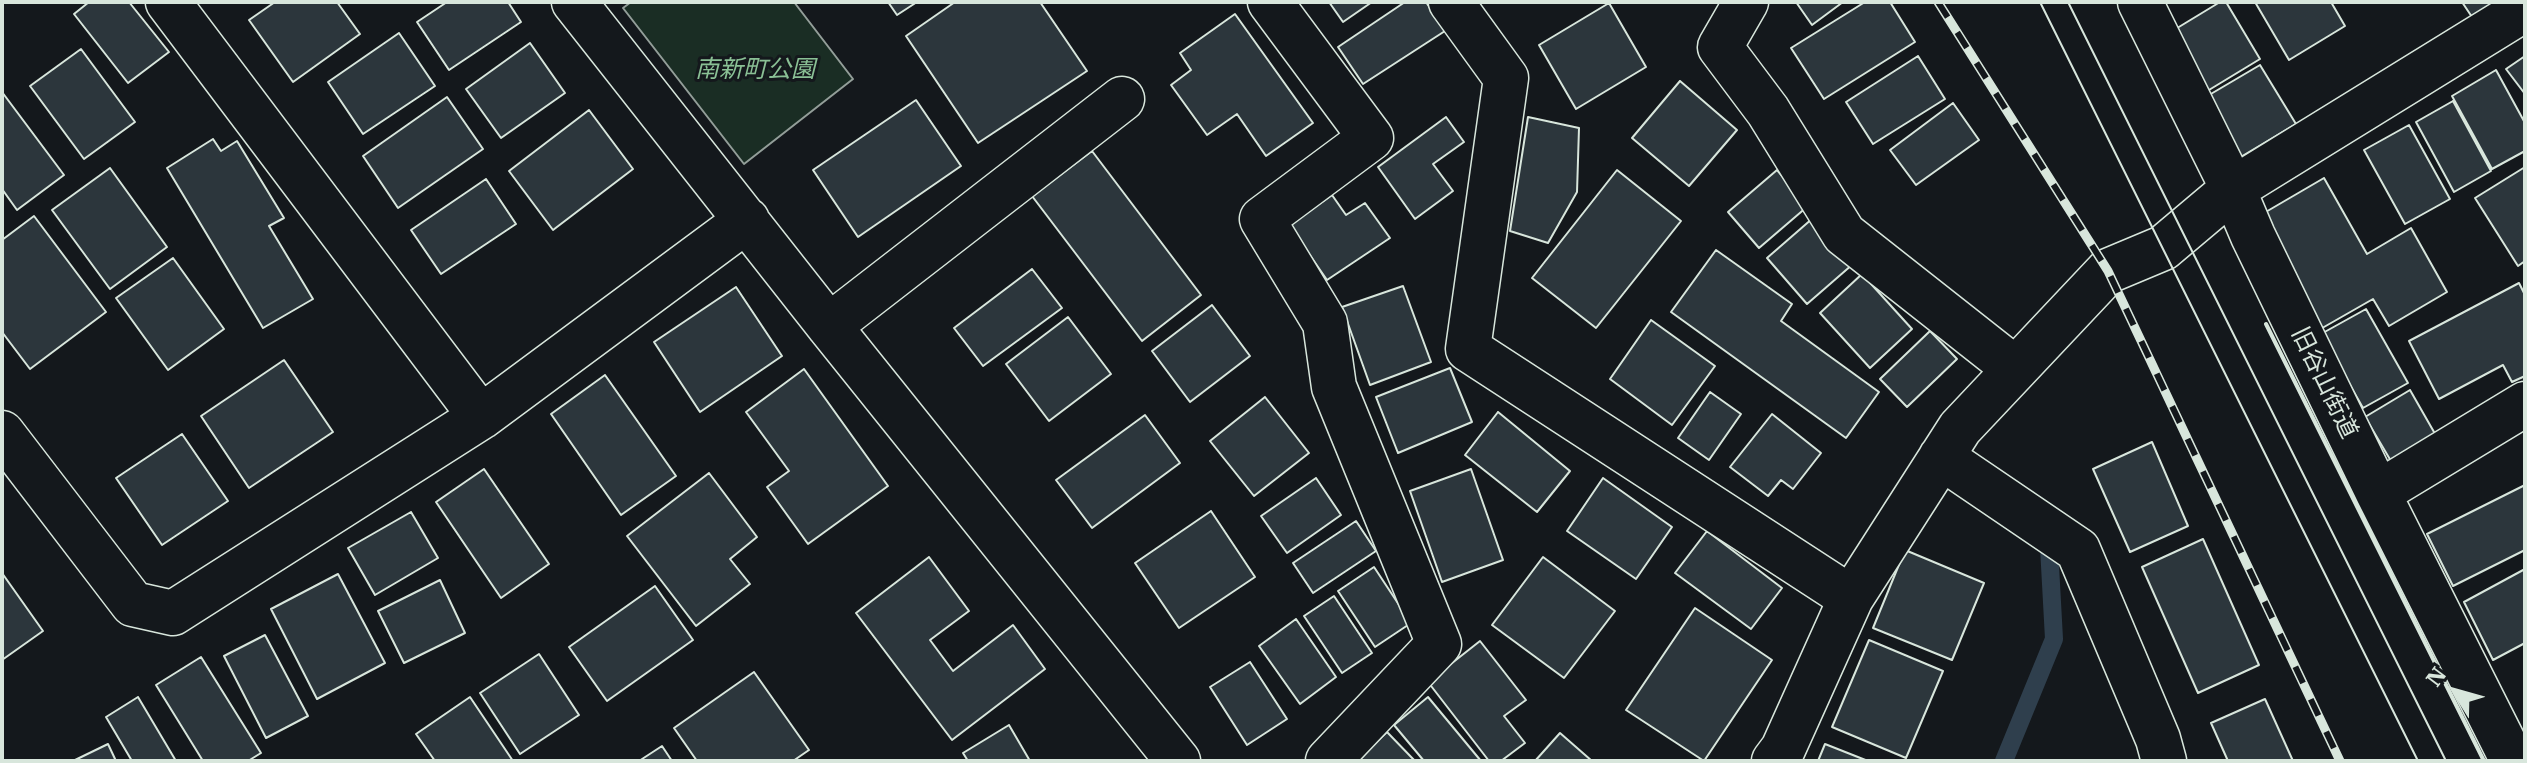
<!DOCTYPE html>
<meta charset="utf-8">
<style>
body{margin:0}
#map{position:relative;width:2527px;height:763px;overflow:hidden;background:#14181c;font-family:"IBM Plex Serif",serif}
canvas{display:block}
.frame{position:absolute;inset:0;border:4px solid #d8e6dc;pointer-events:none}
.north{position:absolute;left:2415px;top:651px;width:80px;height:80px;-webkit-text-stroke:6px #14181c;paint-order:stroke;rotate:307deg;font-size:22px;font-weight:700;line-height:32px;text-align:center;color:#d8e6dc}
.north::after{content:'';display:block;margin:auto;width:28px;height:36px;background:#d8e6dc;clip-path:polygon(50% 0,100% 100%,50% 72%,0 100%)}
</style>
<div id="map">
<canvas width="2527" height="763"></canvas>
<div class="frame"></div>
<div class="north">N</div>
</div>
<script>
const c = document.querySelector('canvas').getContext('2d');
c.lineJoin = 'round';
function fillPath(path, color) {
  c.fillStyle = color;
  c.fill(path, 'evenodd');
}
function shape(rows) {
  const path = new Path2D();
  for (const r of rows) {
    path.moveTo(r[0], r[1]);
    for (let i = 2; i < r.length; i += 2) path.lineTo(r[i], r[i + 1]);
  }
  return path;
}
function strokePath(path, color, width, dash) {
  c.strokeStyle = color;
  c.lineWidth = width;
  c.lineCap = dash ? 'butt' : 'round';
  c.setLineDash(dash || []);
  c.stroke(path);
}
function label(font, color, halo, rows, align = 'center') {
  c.font = font + ' "IBM Plex Serif","Noto Sans JP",serif';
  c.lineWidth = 6;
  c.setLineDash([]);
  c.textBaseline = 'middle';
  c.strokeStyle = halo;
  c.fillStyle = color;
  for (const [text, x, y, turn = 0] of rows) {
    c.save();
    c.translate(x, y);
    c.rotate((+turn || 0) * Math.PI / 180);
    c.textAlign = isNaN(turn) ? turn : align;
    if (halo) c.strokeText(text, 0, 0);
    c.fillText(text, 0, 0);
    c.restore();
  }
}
const green = shape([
 [631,2,794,2,853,79,744,164,623,8,631,2]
]);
const stream = shape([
 [2004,761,2054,639,2049,547]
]);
const building = shape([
 [89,2,129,2,169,52,128,83,74,14,89,2],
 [275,2,337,2,360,34,293,82,249,20,275,2],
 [447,2,508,2,521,22,449,70,417,22,447,2],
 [888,2,917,2,897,15,888,2],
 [955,2,1040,2,1087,71,978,143,906,36,955,2],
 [1329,2,1372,2,1343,22,1329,2],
 [1405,2,1426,2,1445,31,1363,84,1338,47,1405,2],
 [1796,2,1843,2,1812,25,1796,2],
 [1865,2,1890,2,1915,42,1824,99,1791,48,1865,2],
 [2220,2,2226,2,2260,59,2204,93,2169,33,2220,2],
 [2255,2,2331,2,2345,26,2289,60,2255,2],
 [2462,2,2506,2,2476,23,2462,2],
 [1609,3,1646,67,1576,109,1539,45,1609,3],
 [1235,14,1313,123,1266,156,1237,114,1207,135,1171,85,1191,70,1180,53,1235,14],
 [399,33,435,86,363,134,328,82,399,33],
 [530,43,565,93,501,138,466,89,530,43],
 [81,49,135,122,84,159,30,86,81,49],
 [1918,56,1945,99,1873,144,1846,102,1918,56],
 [2525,56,2525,94,2506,69,2525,56],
 [2260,65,2296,124,2239,158,2204,98,2260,65],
 [2496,70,2525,123,2525,151,2492,169,2452,96,2496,70],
 [1680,81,1737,130,1689,186,1632,138,1680,81],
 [2,92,64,175,17,210,2,189,2,92],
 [447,97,483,149,398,208,363,156,447,97],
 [916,100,961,166,858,237,813,170,916,100],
 [2453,101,2491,171,2454,192,2416,122,2453,101],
 [1953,103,1979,140,1916,185,1890,150,1953,103],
 [589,110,633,169,553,230,509,171,589,110],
 [1446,117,1464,142,1433,164,1453,191,1415,219,1378,167,1446,117],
 [1528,117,1579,128,1577,192,1548,243,1510,231,1528,117],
 [2409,125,2450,199,2405,224,2364,150,2409,125],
 [213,139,221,151,237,141,284,218,269,226,313,299,263,328,167,168,213,139],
 [1092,151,1201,295,1142,341,1032,196,1092,151],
 [2525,167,2525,261,2518,266,2475,198,2525,167],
 [110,168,167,247,110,289,52,210,110,168],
 [1617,170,1681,221,1596,328,1532,278,1617,170],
 [1777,170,1808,206,1759,248,1728,212,1777,170],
 [2324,178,2367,254,2411,228,2447,292,2389,326,2373,299,2317,331,2252,220,2324,178],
 [486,179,516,224,441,274,411,230,486,179],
 [1332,195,1346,215,1365,203,1390,238,1327,280,1289,225,1332,195],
 [34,216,106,312,30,369,2,332,2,240,34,216],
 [1813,218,1853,264,1807,304,1767,258,1813,218],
 [1716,250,1792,304,1781,321,1879,392,1846,438,1671,312,1716,250],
 [173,258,224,329,168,370,116,298,173,258],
 [1032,269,1062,308,983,366,954,328,1032,269],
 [1862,274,1912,329,1870,368,1820,313,1862,274],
 [2519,283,2525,295,2525,376,2512,382,2503,365,2439,399,2409,341,2519,283],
 [1403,286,1431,362,1370,385,1342,307,1403,286],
 [736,287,782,356,700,412,654,342,736,287],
 [1212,305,1250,356,1190,402,1152,351,1212,305],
 [2366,309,2408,383,2363,408,2321,334,2366,309],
 [1068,317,1111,374,1049,421,1006,364,1068,317],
 [1651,320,1715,366,1672,425,1610,379,1651,320],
 [1930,331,1957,359,1907,407,1880,379,1930,331],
 [284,360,333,432,249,488,201,416,284,360],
 [1450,368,1472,422,1398,453,1376,397,1450,368],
 [804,369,888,486,808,544,767,487,789,471,746,412,804,369],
 [605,375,676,476,621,515,551,414,605,375],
 [2410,390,2442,446,2398,473,2365,417,2410,390],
 [1710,392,1741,414,1709,460,1678,438,1710,392],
 [1265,397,1309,453,1254,496,1210,441,1265,397],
 [1498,412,1570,471,1537,512,1465,455,1498,412],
 [1772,414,1821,453,1793,489,1781,480,1768,496,1730,467,1772,414],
 [1145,415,1180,463,1092,528,1056,480,1145,415],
 [182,434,228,501,162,545,116,478,182,434],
 [2152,442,2188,526,2130,552,2093,469,2152,442],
 [484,469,549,564,501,598,436,502,484,469],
 [1471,469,1503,560,1442,582,1410,491,1471,469],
 [709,473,757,537,730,559,750,584,696,626,627,536,709,473],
 [1316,478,1341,515,1287,553,1261,516,1316,478],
 [1603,478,1672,527,1636,579,1567,531,1603,478],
 [2525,485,2525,550,2453,586,2427,534,2525,485],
 [1211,511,1255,577,1179,628,1135,563,1211,511],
 [411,512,438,558,375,595,348,548,411,512],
 [1356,521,1376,551,1313,593,1293,563,1356,521],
 [1707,531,1782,588,1751,629,1675,573,1707,531],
 [2203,539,2259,665,2198,693,2142,567,2203,539],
 [1905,550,1984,583,1952,660,1873,628,1905,550],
 [929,557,969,611,930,640,953,671,1013,625,1045,669,952,740,856,613,929,557],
 [1543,557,1615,611,1564,678,1492,625,1543,557],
 [1374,567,1411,623,1375,647,1338,591,1374,567],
 [2525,569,2525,643,2493,660,2464,602,2525,569],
 [2,573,43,631,2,660,2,573],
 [338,574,385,663,317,699,271,609,338,574],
 [440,580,465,633,404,663,378,611,440,580],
 [655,586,693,640,607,701,569,647,655,586],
 [1334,596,1372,653,1342,673,1304,616,1334,596],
 [1695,608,1772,660,1704,761,1626,710,1695,608],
 [1296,619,1336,677,1300,704,1259,646,1296,619],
 [265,635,308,716,266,738,224,656,265,635],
 [1869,640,1943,671,1906,758,1832,727,1869,640],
 [1480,641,1526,700,1504,716,1525,743,1501,761,1489,761,1428,682,1480,641],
 [539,654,579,715,520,754,480,693,539,654],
 [201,657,261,753,248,761,203,761,156,685,201,657],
 [1250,662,1287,719,1247,745,1210,687,1250,662],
 [754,672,809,750,793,761,697,761,674,728,754,672],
 [138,697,176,761,132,761,106,717,138,697],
 [470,697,513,761,435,761,416,734,470,697],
 [1428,697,1481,761,1424,761,1394,725,1428,697],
 [2265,699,2293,761,2228,761,2211,723,2265,699],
 [1009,725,1030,761,968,761,963,753,1009,725],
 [1387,732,1415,761,1356,761,1387,732],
 [1560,733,1592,761,1535,761,1560,733],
 [108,744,116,761,73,761,108,744],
 [1825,744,1868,761,1818,761,1825,744],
 [662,746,672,761,639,761,662,746]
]);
const minor = shape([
 [168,2,481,417],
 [574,2,829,326,1178,761],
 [1270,2,1371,138,1262,219,1325,323,1334,387,1439,644,1328,761],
 [1451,2,1506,78,1468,349,1851,598],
 [1746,2,1720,47,1768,111,1844,234,2014,368],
 [2140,2,2233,189,2253,236,2378,493,2513,761],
 [829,326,1122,99],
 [2,433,133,604,173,613,481,417,747,220],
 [1941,457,2078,550,2158,739,2164,761],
 [2378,493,2525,404],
 [1774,761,1783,749,1851,598,1960,428,2108,271,2163,248,2233,189,2525,9]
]);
const tram = shape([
 [2040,2,2418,761],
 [2068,2,2446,761]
]);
const rail = shape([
 [1938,2,2108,271,2340,761]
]);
const wall = shape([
 [2266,324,2484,761]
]);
const parkNames = [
 ["南新町公園",755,70]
];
const streetNames = [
 ["旧谷山街道",2324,383,64]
];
fillPath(green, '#1a2d24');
strokePath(green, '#939e99', 2);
strokePath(stream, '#2f3f4d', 18);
fillPath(building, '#2c363c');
strokePath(building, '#d8e6dc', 2);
strokePath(minor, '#d8e6dc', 47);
strokePath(minor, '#14181c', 44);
strokePath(tram, '#d8e6dc', 2);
strokePath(rail, '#d8e6dc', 9);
strokePath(rail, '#14181c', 6, [18]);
strokePath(wall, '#d8e6dc', 4);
label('italic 24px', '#8ac095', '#14181c', parkNames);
label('24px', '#d8e6dc', '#14181c', streetNames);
</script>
